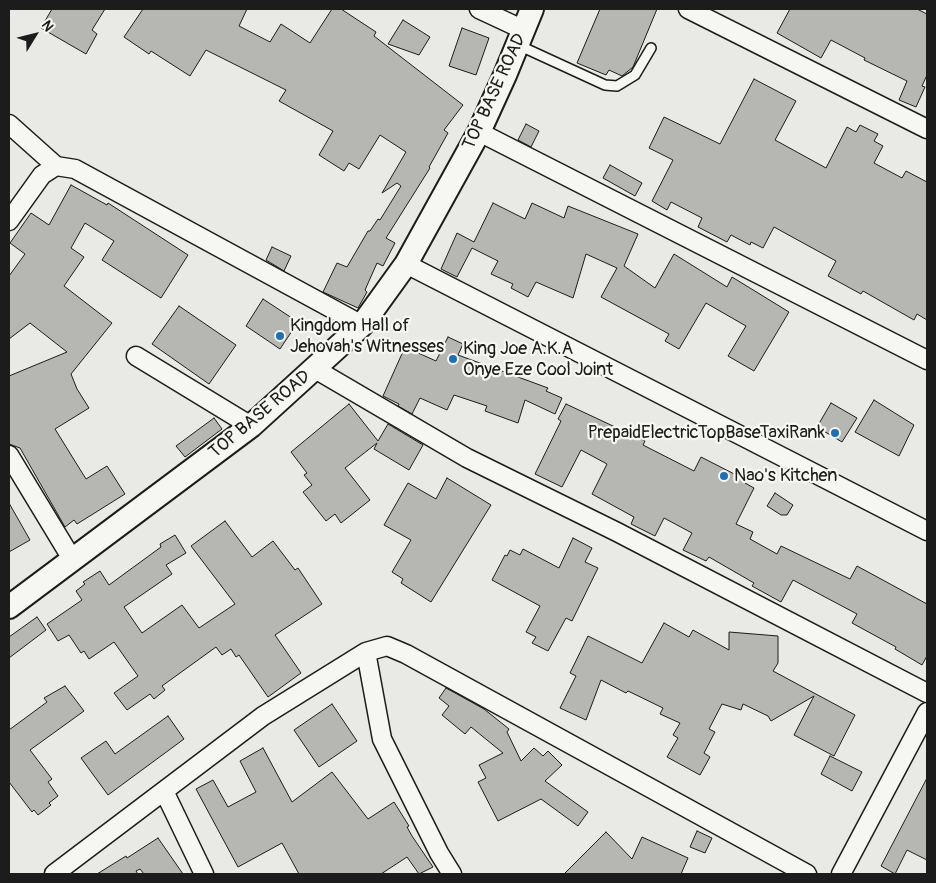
<!DOCTYPE html>
<style>
body{margin:0}
#map{position:relative;width:936px;height:883px;overflow:hidden;background:#e9e9e5;font-family:Pangolin,sans-serif}
canvas{display:block}
.frame{position:absolute;inset:0;border:10px solid #1c1c1c;pointer-events:none}
.north{position:absolute;left:10px;top:10px;width:50px;height:50px;-webkit-text-stroke:4px #f6f6f2;paint-order:stroke;rotate:54deg;font-size:14px;font-weight:700;line-height:20px;text-align:center;color:#1c1c1c}
.north::after{content:'';display:block;margin:auto;width:18px;height:22px;background:#1c1c1c;clip-path:polygon(50% 0,100% 100%,50% 72%,0 100%)}
</style>
<div id="map">
<canvas width="936" height="883"></canvas>
<div class="frame"></div>
<div class="north">N</div>
</div>
<script>
const c = document.querySelector('canvas').getContext('2d');
c.lineJoin = 'round';
function fillPath(path, color) {
  c.fillStyle = color;
  c.fill(path, 'evenodd');
}
function shape(rows) {
  const path = new Path2D();
  for (const r of rows) {
    path.moveTo(r[0], r[1]);
    for (let i = 2; i < r.length; i += 2) path.lineTo(r[i], r[i + 1]);
  }
  return path;
}
function strokePath(path, color, width, dash) {
  c.strokeStyle = color;
  c.lineWidth = width;
  c.lineCap = dash ? 'butt' : 'round';
  c.setLineDash(dash || []);
  c.stroke(path);
}
function label(font, color, halo, rows, align = 'center') {
  c.font = font + ' Pangolin,sans-serif';
  c.lineWidth = 4.5;
  c.setLineDash([]);
  c.textBaseline = 'middle';
  c.strokeStyle = halo;
  c.fillStyle = color;
  for (const [text, x, y, turn = 0] of rows) {
    c.save();
    c.translate(x, y);
    c.rotate((+turn || 0) * Math.PI / 180);
    c.textAlign = isNaN(turn) ? turn : align;
    if (halo) c.strokeText(text, 0, 0);
    c.fillText(text, 0, 0);
    c.restore();
  }
}
const building = shape([
 [52,9,105,9,92,30,97,34,86,54,41,28,52,9],
 [143,9,247,9,239,26,270,42,281,24,310,43,332,9,341,9,376,32,374,36,463,105,444,130,448,133,429,167,430,168,386,238,395,243,383,266,377,263,365,290,367,292,358,308,323,292,337,263,347,267,368,231,370,231,378,219,380,220,401,186,397,183,382,193,406,152,380,135,359,169,349,163,344,171,319,155,333,131,279,101,286,90,206,50,190,76,151,51,149,54,124,37,143,9],
 [600,9,657,9,633,67,622,76,609,70,606,75,577,63,600,9],
 [790,9,917,9,927,14,927,75,922,86,925,87,916,107,899,100,907,81,864,60,865,58,831,40,821,58,777,33,790,9],
 [403,20,430,37,419,55,388,44,403,20],
 [462,28,489,38,476,75,449,66,462,28],
 [754,79,796,101,775,140,826,168,847,127,856,132,860,125,878,134,874,141,883,146,874,163,902,178,906,171,927,182,927,320,917,314,914,320,863,291,861,294,828,276,836,261,774,227,763,248,751,242,750,245,731,235,727,242,698,227,702,218,671,202,667,210,652,201,673,160,649,148,664,117,720,144,754,79],
 [526,124,539,131,531,147,518,140,526,124],
 [610,165,642,183,635,196,603,178,610,165],
 [71,185,107,205,108,203,188,255,161,298,102,260,114,241,85,223,71,248,84,257,64,286,112,323,71,374,77,389,89,408,55,429,86,479,107,466,125,494,77,524,74,520,65,527,20,448,9,444,9,376,67,352,30,323,9,339,9,276,25,254,10,243,31,213,49,225,71,185],
 [493,203,525,219,532,203,564,218,568,206,638,234,624,266,655,288,674,254,727,287,732,277,789,312,754,371,728,356,746,326,706,303,679,349,665,341,669,334,601,297,617,268,586,254,573,298,536,282,528,297,511,288,513,284,491,274,498,261,472,248,457,277,441,269,457,233,474,242,493,203],
 [272,247,291,256,284,271,266,260,272,247],
 [263,299,298,322,280,349,246,326,263,299],
 [179,306,236,345,209,384,152,344,179,306],
 [448,337,463,344,458,355,548,388,546,391,562,398,555,414,525,400,518,423,485,411,487,406,454,395,447,410,420,398,412,414,398,406,399,404,383,396,405,347,436,361,448,337],
 [874,400,914,425,899,456,855,432,874,400],
 [831,403,857,418,842,442,817,427,831,403],
 [349,404,378,441,388,424,423,445,409,470,374,449,377,443,345,468,370,500,341,523,335,514,326,521,303,492,312,485,304,475,307,473,291,452,349,404],
 [566,404,645,441,643,445,694,471,701,457,746,480,745,483,754,488,736,524,753,532,750,539,777,554,781,546,850,579,857,566,927,604,927,656,922,665,895,649,896,647,852,623,857,614,793,580,781,602,752,586,754,583,709,557,706,561,683,550,692,533,664,518,655,536,631,524,634,517,592,494,607,464,581,450,562,487,535,474,561,421,558,419,566,404],
 [214,418,222,429,185,457,176,446,214,418],
 [447,478,491,505,431,602,401,583,403,579,392,572,411,540,384,525,408,483,436,499,447,478],
 [775,493,793,505,787,515,781,515,767,506,775,493],
 [9,503,30,540,9,552,9,503],
 [225,521,252,557,273,541,295,570,298,568,322,604,275,635,301,673,268,697,239,655,236,657,231,649,222,655,216,647,162,686,165,690,154,699,150,694,127,710,114,693,138,676,114,642,89,659,84,651,81,653,69,635,58,641,47,624,82,600,76,591,85,584,83,582,100,571,109,585,161,547,160,544,175,535,186,553,166,565,172,574,124,607,142,633,182,605,199,628,235,604,191,546,225,521],
 [573,538,592,548,585,562,598,568,572,621,566,618,548,651,532,643,536,637,526,632,540,606,492,580,505,555,507,556,510,550,520,555,523,549,559,568,573,538],
 [37,617,46,630,9,658,9,637,37,617],
 [664,623,689,637,693,630,729,650,729,632,778,636,778,663,773,671,855,715,834,756,794,735,814,696,771,721,768,716,743,704,741,710,722,704,709,729,715,732,704,753,710,757,700,775,667,757,678,738,673,735,680,723,660,714,663,708,628,691,626,693,601,680,586,720,560,708,576,676,570,673,588,636,642,663,664,623],
 [65,686,84,711,30,750,52,779,48,782,58,796,49,803,51,805,38,815,34,810,32,812,9,782,9,730,47,702,44,698,65,686],
 [446,688,484,709,509,729,507,732,521,761,534,748,543,756,548,751,562,765,545,781,588,812,578,826,541,799,498,821,478,782,486,778,479,765,503,753,471,727,465,734,442,715,449,706,439,698,446,688],
 [332,704,357,741,319,767,294,730,332,704],
 [168,716,184,739,108,795,81,758,106,741,115,754,168,716],
 [263,748,292,802,332,772,368,819,394,802,409,826,407,827,412,836,433,867,419,874,407,857,381,874,299,874,282,843,238,867,196,789,213,780,228,807,256,792,240,761,263,748],
 [830,756,862,772,852,791,821,774,830,756],
 [927,778,927,860,907,850,895,874,881,866,927,778],
 [697,831,712,838,705,853,690,847,697,831],
 [606,832,632,859,642,837,688,858,681,874,564,874,606,832],
 [158,838,183,874,144,874,140,869,136,871,138,874,97,874,126,856,127,858,158,838]
]);
const service = shape([
 [518,45,605,85,617,86,635,75,651,48]
]);
const minor = shape([
 [479,9,524,30],
 [688,9,927,129],
 [9,124,56,166,75,169,362,325],
 [479,132,927,360],
 [9,221,42,175,56,166],
 [406,264,927,531],
 [136,356,251,426],
 [315,369,467,458,617,532,927,693],
 [9,455,72,559],
 [366,652,382,739,439,853,452,874],
 [164,791,204,874],
 [54,874,263,716,366,652,387,646,406,654,807,874],
 [841,874,927,712]
]);
const tertiary = shape([
 [9,607,251,426,362,325,406,264,479,132,505,75,532,9]
]);
const markers = [
 [280,336,5,"#1f6fb2"],
 [453,359,5,"#1f6fb2"],
 [835,433,5,"#1f6fb2"],
 [724,476,5,"#1f6fb2"]
];
const streetNames = [
 ["TOP BASE ROAD",495,92,-65],
 ["TOP BASE ROAD",260,415,-40]
];
const poiNames = [
 ["Kingdom Hall of",290,326],
 ["Jehovah's Witnesses",290,347],
 ["King Joe A.K.A",463,349],
 ["Onye Eze Cool Joint",463,370],
 ["PrepaidElectricTopBaseTaxiRank",825,433,"right"],
 ["Nao's Kitchen",734,476]
];
fillPath(building, '#b6b6b3');
strokePath(building, '#1c1c1c', 1);
strokePath(service, '#1c1c1c', 12);
strokePath(minor, '#1c1c1c', 21);
strokePath(tertiary, '#1c1c1c', 26);
strokePath(service, '#f6f6f2', 9);
strokePath(minor, '#f6f6f2', 18);
strokePath(tertiary, '#f6f6f2', 22);
for (const [x, y, r, color] of markers) {
  const dot = new Path2D();
  dot.arc(x, y, r, 0, 2 * Math.PI);
  c.fillStyle = color;
  c.fill(dot);
  strokePath(dot, '#f6f6f2', 2);
}
label('18px', '#1c1c1c', '#f6f6f2', streetNames);
label('18px', '#1c1c1c', '#f6f6f2', poiNames, 'left');
</script>
